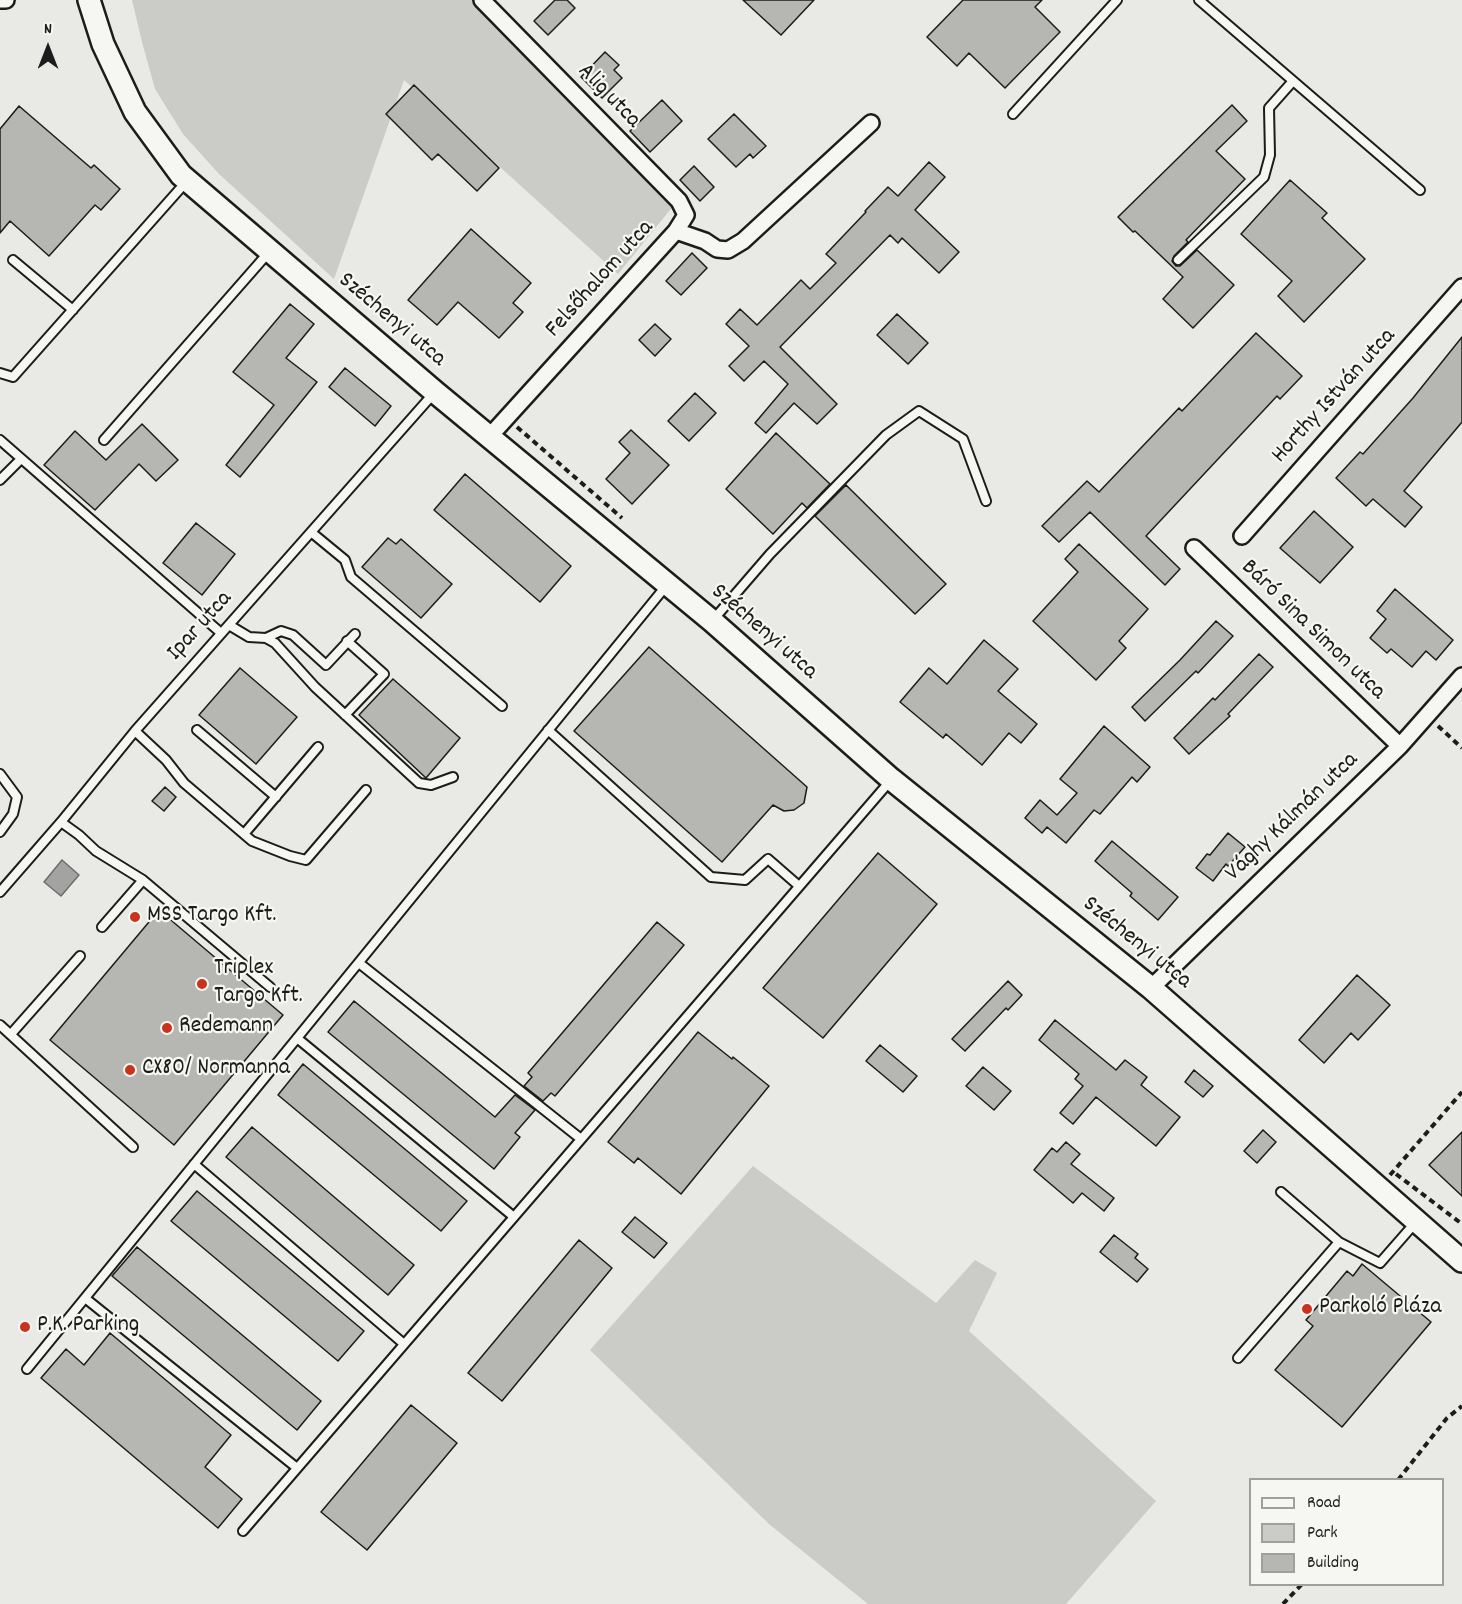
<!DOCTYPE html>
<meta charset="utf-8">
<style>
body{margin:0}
#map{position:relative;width:1462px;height:1604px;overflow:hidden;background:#e9e9e5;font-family:Dekko,sans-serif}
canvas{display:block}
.legend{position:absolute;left:1249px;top:1478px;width:195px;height:108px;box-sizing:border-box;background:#f6f6f2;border:2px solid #9f9f9c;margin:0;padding:8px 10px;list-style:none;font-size:18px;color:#1c1c1c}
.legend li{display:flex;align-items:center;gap:12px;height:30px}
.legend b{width:30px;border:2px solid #9f9f9c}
.north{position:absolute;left:18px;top:18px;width:60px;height:60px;-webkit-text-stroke:4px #f6f6f2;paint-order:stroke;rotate:0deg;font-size:16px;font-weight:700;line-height:24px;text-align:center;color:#1c1c1c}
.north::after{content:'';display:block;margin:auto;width:21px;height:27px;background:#1c1c1c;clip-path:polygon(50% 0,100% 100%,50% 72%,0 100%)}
</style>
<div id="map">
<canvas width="1462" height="1604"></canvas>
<ul class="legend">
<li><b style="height:8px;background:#f6f6f2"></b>Road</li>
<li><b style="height:16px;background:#cbcbc7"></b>Park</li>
<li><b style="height:16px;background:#b6b6b3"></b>Building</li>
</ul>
<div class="north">N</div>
</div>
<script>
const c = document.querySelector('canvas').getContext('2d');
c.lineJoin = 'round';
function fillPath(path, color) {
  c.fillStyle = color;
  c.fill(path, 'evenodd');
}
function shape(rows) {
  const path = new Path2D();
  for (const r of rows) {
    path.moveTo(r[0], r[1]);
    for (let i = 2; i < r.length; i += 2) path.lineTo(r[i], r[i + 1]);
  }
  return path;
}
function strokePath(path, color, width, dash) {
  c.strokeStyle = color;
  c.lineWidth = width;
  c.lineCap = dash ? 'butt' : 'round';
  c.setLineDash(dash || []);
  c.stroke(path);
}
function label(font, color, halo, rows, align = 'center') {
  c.font = font + ' Dekko,sans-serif';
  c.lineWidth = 4.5;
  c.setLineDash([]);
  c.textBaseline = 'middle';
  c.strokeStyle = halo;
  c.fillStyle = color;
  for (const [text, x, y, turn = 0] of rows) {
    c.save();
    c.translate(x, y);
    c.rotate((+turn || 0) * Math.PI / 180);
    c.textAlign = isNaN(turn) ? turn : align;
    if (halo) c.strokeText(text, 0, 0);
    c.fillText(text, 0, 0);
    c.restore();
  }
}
const green = shape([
 [132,0,481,0,678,200,618,274,404,80,334,279,219,174,183,134,155,89,142,42],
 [753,1166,936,1303,975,1260,997,1273,969,1331,1156,1501,1066,1604,868,1604,769,1524,590,1350]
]);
const water = shape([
 [62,860,79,875,61,896,44,882,62,860]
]);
const building = shape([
 [555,0,567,0,575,8,548,35,534,21,555,0],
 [743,0,814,0,781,35,743,0],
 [963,0,1042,0,1035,7,1060,32,1005,88,969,53,957,66,927,37,963,0],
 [605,52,619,65,614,70,622,78,602,98,581,77,605,52],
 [414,85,499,168,477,191,438,154,432,160,386,114,414,85],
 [662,100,682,121,650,152,630,131,662,100],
 [1232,105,1247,121,1216,151,1245,179,1186,240,1188,242,1174,256,1172,261,1176,266,1180,266,1197,250,1234,285,1193,328,1163,299,1183,277,1135,231,1133,232,1118,217,1232,105],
 [19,106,91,168,94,165,120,189,101,210,95,205,49,256,10,221,0,233,0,129,19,106],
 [734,114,766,146,753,158,750,154,736,167,708,139,734,114],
 [929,162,945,177,915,210,959,252,939,273,902,238,898,243,890,235,780,347,837,404,817,424,794,403,766,433,755,423,788,384,764,361,744,381,729,366,749,346,726,324,740,309,757,325,801,280,810,289,836,263,826,254,866,212,865,211,888,187,898,196,929,162],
 [694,166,714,187,700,201,680,180,694,166],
 [1290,180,1327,213,1322,218,1365,259,1304,322,1278,296,1292,281,1241,234,1290,180],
 [471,229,531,283,513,303,523,312,499,338,458,302,437,325,408,300,471,229],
 [692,253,707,268,681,295,666,281,692,253],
 [290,304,314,324,286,358,317,382,240,477,226,465,274,405,233,372,290,304],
 [897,314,928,343,908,364,877,335,897,314],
 [655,324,671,339,655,356,639,340,655,324],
 [1256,333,1302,376,1280,399,1277,396,1146,536,1180,569,1165,585,1090,512,1059,542,1042,526,1087,481,1099,492,1179,408,1182,411,1256,333],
 [1462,337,1462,422,1404,491,1422,507,1405,527,1373,499,1366,506,1336,478,1360,452,1363,454,1413,398,1462,337],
 [345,368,391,406,375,426,329,387,345,368],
 [695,393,716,413,689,441,668,421,695,393],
 [142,424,178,460,156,481,139,464,95,510,44,465,75,431,106,460,142,424],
 [631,430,669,465,632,504,606,479,630,453,619,442,631,430],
 [776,433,830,484,807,508,802,503,773,534,726,489,776,433],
 [465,474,571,566,540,602,434,510,465,474],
 [846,485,946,584,915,614,815,516,846,485],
 [1314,511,1353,547,1320,583,1280,548,1314,511],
 [196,523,235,554,202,595,163,563,196,523],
 [388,538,396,544,401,539,452,584,421,618,362,567,388,538],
 [1079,544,1148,609,1119,641,1126,648,1096,680,1033,621,1078,572,1065,559,1079,544],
 [1395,589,1453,640,1436,660,1426,651,1412,667,1391,649,1387,653,1370,638,1386,619,1377,611,1395,589],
 [1216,621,1233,636,1198,673,1196,671,1145,721,1132,707,1180,660,1216,621],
 [984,640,1018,669,998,691,1037,724,1021,743,1009,733,982,765,946,734,943,738,900,702,929,668,947,684,984,640],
 [649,647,807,787,804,803,794,810,784,811,773,805,722,862,574,731,649,647],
 [1259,654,1273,667,1228,714,1230,716,1189,754,1174,738,1213,698,1215,700,1259,654],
 [240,668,297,717,256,764,199,715,240,668],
 [393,679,460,738,426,778,359,715,393,679],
 [1104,726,1150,767,1137,782,1132,777,1100,814,1094,810,1066,843,1047,827,1042,833,1025,818,1040,800,1057,815,1077,793,1060,779,1104,726],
 [165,787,176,797,164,811,152,801,165,787],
 [1228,833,1245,847,1228,866,1226,864,1213,881,1196,868,1207,854,1210,855,1228,833],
 [1112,841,1178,897,1158,920,1130,896,1132,893,1095,861,1112,841],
 [878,853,937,904,823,1038,763,988,878,853],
 [159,910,283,1015,174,1145,50,1040,159,910],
 [657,922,684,945,555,1096,551,1093,543,1101,524,1086,532,1077,528,1073,657,922],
 [1357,975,1390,1005,1358,1040,1351,1033,1324,1063,1299,1040,1357,975],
 [1008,981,1022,995,1008,1010,1006,1008,965,1051,952,1039,1008,981],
 [354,1001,495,1117,515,1095,535,1110,515,1133,520,1137,494,1169,328,1032,354,1001],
 [1055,1020,1116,1070,1125,1060,1147,1077,1141,1085,1180,1117,1156,1146,1096,1097,1073,1124,1060,1113,1083,1086,1075,1079,1079,1074,1039,1040,1055,1020],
 [698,1032,732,1059,733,1057,769,1086,681,1194,638,1158,634,1163,608,1142,698,1032],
 [880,1045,917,1076,903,1092,866,1061,880,1045],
 [303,1064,467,1201,441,1231,278,1095,303,1064],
 [983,1067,1011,1091,994,1110,966,1086,983,1067],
 [1194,1070,1213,1086,1203,1097,1185,1082,1194,1070],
 [252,1127,414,1265,388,1295,226,1157,252,1127],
 [1263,1130,1276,1142,1257,1163,1244,1151,1263,1130],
 [1462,1132,1462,1196,1429,1165,1462,1132],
 [1066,1142,1080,1154,1071,1164,1114,1198,1104,1211,1082,1193,1073,1203,1034,1170,1052,1148,1057,1152,1066,1142],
 [197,1191,364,1331,338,1361,171,1221,197,1191],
 [635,1217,667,1243,654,1258,622,1232,635,1217],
 [1114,1235,1138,1254,1135,1258,1148,1269,1137,1282,1100,1252,1114,1235],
 [579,1240,612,1268,502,1401,468,1373,579,1240],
 [137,1247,321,1401,297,1430,112,1276,137,1247],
 [1362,1264,1431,1322,1342,1427,1275,1370,1313,1326,1306,1320,1347,1271,1353,1276,1362,1264],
 [110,1333,231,1435,205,1467,242,1499,218,1528,41,1378,66,1349,84,1365,110,1333],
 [411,1405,457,1443,367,1550,321,1512,411,1405]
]);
const path = shape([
 [517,427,622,518],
 [1438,726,1462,748],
 [1396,1174,1462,1224],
 [1390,1175,1462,1092],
 [1398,1480,1447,1418,1462,1406],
 [1283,1604,1302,1584]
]);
const lane = shape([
 [1199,0,1420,190],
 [1013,114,1117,0],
 [13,260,73,310],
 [1178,260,1264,177,1270,155,1269,108,1293,81],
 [0,373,13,377,186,182],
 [0,440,221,633],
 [104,440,269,252],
 [0,480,21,459],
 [311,532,345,560,351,577,502,706],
 [713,620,770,554,886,435,919,411,963,439,986,501],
 [229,625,249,637,266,638,275,643,315,687,419,783,431,785,453,777],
 [266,638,281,631,293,635,326,665,355,634],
 [345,715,384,674,347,641],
 [197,730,276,797],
 [548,730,711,877,745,880,768,859,799,886],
 [135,731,166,760,184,783,252,841,290,856,306,860,366,790],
 [0,774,17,797,13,814,0,832],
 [61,822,79,835,96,851,143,880,270,987],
 [244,834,318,747],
 [0,892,61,822,135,731,434,393],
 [102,927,143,880],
 [359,963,581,1139],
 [0,1025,133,1147],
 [11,1034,80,956],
 [297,1038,514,1217],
 [194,1164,404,1344],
 [1281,1192,1339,1242],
 [85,1298,297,1468],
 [1238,1358,1339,1242,1380,1263,1415,1223],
 [27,1369,666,586],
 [243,1531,891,780]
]);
const street = shape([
 [0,0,6,0],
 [482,0,679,201,686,215,676,231],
 [490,436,676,231,705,241,717,249,728,250,743,241,871,123],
 [1242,536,1462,287],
 [1194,548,1400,746],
 [1151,988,1400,746,1462,676]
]);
const secondary = shape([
 [89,0,103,44,135,112,181,175,435,392,712,621,891,779,1151,988,1462,1261]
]);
const markers = [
 [135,917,6,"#c8321e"],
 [202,984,6,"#c8321e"],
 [167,1028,6,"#c8321e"],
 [130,1070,6,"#c8321e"],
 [1307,1309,6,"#c8321e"],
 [25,1327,6,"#c8321e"]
];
const streetNames = [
 ["Alig utca",608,97,46],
 ["Felsőhalom utca",601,280,-48],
 ["Széchenyi utca",391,321,40],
 ["Horthy István utca",1335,397,-48],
 ["Ipar utca",201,627,-48],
 ["Báró Sina Simon utca",1312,631,44],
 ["Széchenyi utca",763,633,41],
 ["Vághy Kálmán utca",1293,818,-44],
 ["Széchenyi utca",1136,944,39]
];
const poiNames = [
 ["MSS Targo Kft.",147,917],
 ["Triplex",214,970],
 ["Targo Kft.",214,998],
 ["Redemann",179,1028],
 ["CX80/ Normanna",142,1070],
 ["Parkoló Pláza",1319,1309],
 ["P.K. Parking",37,1327]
];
fillPath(green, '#cbcbc7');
fillPath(water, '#a3a3a1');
strokePath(water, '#6d6d6c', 1.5);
fillPath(building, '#b6b6b3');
strokePath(building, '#1c1c1c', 1.5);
strokePath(lane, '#1c1c1c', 12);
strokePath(street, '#1c1c1c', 20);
strokePath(secondary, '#1c1c1c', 26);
strokePath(path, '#1c1c1c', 4, [6, 4.5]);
strokePath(lane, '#f6f6f2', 8);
strokePath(street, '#f6f6f2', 15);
strokePath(secondary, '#f6f6f2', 21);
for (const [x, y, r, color] of markers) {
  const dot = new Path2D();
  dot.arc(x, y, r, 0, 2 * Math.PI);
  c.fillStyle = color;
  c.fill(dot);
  strokePath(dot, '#f6f6f2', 2);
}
label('24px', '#1c1c1c', '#f6f6f2', streetNames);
label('24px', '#1c1c1c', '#f6f6f2', poiNames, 'left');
</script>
